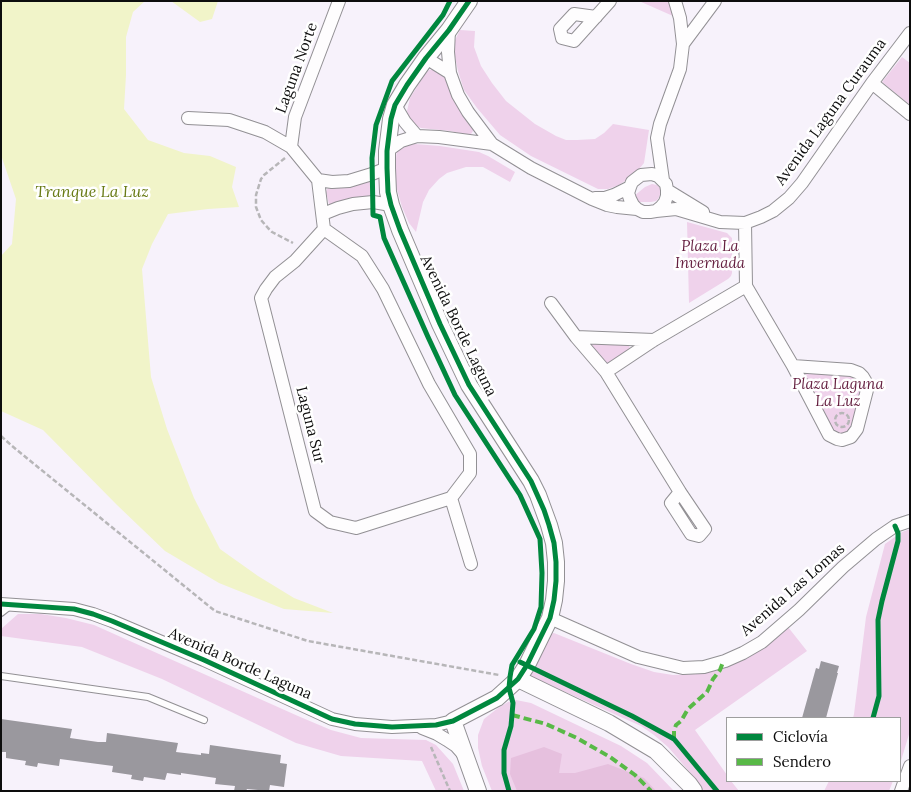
<!DOCTYPE html>
<meta charset="utf-8">
<style>
body{margin:0}
#map{position:relative;width:911px;height:792px;overflow:hidden;background:#f7f2fb;font-family:Lora,serif}
canvas{display:block}
.frame{position:absolute;inset:0;border:2px solid #0d0d0d;pointer-events:none}
.legend{position:absolute;left:726px;top:717px;width:175px;height:65px;box-sizing:border-box;background:#fff;border:1px solid #9e9e9e;margin:0;padding:6px 9px;list-style:none;font-size:15px;color:#0d0d0d}
.legend li{display:flex;align-items:center;gap:10px;height:25px}
.legend b{width:25px;border:1px solid #9e9e9e}
</style>
<div id="map">
<canvas width="911" height="792"></canvas>
<div class="frame"></div>
<ul class="legend">
<li><b style="height:6px;background:#00873e"></b>Ciclovía</li>
<li><b style="height:6px;background:#58b947"></b>Sendero</li>
</ul>
</div>
<script>
const c = document.querySelector('canvas').getContext('2d');
c.lineJoin = 'round';
function fillPath(path, color) {
  c.fillStyle = color;
  c.fill(path, 'evenodd');
}
function shape(rows) {
  const path = new Path2D();
  for (const r of rows) {
    if (r.length === 3) {
      path.moveTo(r[0] + r[2], r[1]);
      path.arc(r[0], r[1], r[2], 0, 2 * Math.PI);
      continue;
    }
    path.moveTo(r[0], r[1]);
    for (let i = 2; i < r.length; i += 2) path.lineTo(r[i], r[i + 1]);
  }
  return path;
}
function strokePath(path, color, width, dash) {
  c.strokeStyle = color;
  c.lineWidth = width;
  c.lineCap = dash ? 'butt' : 'round';
  c.setLineDash(dash || []);
  c.stroke(path);
}
function label(font, color, halo, rows, align = 'center') {
  c.font = font + ' Lora,serif';
  c.lineWidth = 5;
  c.setLineDash([]);
  c.textBaseline = 'middle';
  c.strokeStyle = halo;
  c.fillStyle = color;
  for (const [text, x, y, turn = 0] of rows) {
    c.save();
    c.translate(x, y);
    c.rotate((+turn || 0) * Math.PI / 180);
    c.textAlign = isNaN(turn) ? turn : align;
    if (halo) c.strokeText(text, 0, 0);
    c.fillText(text, 0, 0);
    c.restore();
  }
}
const green = shape([
 [639,1,669,1,673,16],
 [460,30,475,31,474,47,481,66,492,83,506,101,535,124,556,136,566,140,577,140,595,139,604,133,613,124,649,130,644,163,635,174,619,185,608,189,598,189,531,156,500,135,477,108,464,90,458,71,454,52,455,40],
 [902,57,910,63,910,105,882,82],
 [429,70,437,70,443,74,473,128,473,131,471,134,468,135,450,131,421,128,414,125,408,116,407,111,410,98,425,74],
 [415,144,440,146,479,152,488,156,515,172,510,182,483,167,466,167,447,173,439,179,429,190,423,202,416,232,409,223,402,207,394,179,397,149,402,145],
 [370,181,374,189,375,192,373,197,331,205,329,204,326,192,327,189,330,186],
 [652,184,657,185,661,189,661,193,658,199,656,201,651,202,638,202,634,196,645,187],
 [687,222,727,233,732,238,732,273,731,276,728,279,689,303],
 [590,343,628,344,631,350,606,364],
 [806,372,852,373,860,382,862,389,852,430,846,435,835,433,805,377],
 [910,529,910,731,900,764,900,718,853,718,854,714,866,617,885,544,902,532],
 [18,614,41,614,66,618,94,625,298,716,331,730,361,738,426,740,436,745,453,764,464,791,436,791,422,761,341,756,296,743,162,679,82,647,1,636,1,629],
 [788,627,807,651,695,730,727,775,727,781,731,781,739,791,704,791,694,777,668,747,654,735,641,726,623,718,530,676,529,674,550,634,554,633,631,664,654,672,673,675,698,674,717,670,736,663],
 [516,700,531,703,621,746,647,763,674,791,492,791,482,766,478,748,478,735,484,719,498,708,508,702],
 [829,781,893,781,889,791,824,791]
]);
const forest = shape([
 [544,747,562,754,559,773,575,773,608,764,644,778,656,791,517,791,510,774,511,758]
]);
const water = shape([
 [1,1,145,1,133,12,126,37,126,75,124,109,148,140,184,153,210,156,236,167,232,187,239,207,208,209,168,214,152,244,142,269,151,377,167,429,194,498,220,549,258,576,294,598,333,613,284,609,219,583,165,551,117,505,43,430,1,411,1,256,12,244,16,199,1,155],
 [171,1,218,1,212,19,200,22]
]);
const building = shape([
 [821,661,839,666,837,673,838,673,826,718,802,718,816,668,819,669],
 [1,719,72,729,70,738,98,742,106,742,107,733,178,743,176,752,201,755,201,753,209,754,210,745,281,755,280,763,287,764,284,787,270,785,269,791,247,789,246,791,234,791,235,786,215,784,216,778,181,773,181,775,167,773,165,780,144,777,143,781,131,779,132,775,112,772,113,766,60,759,59,766,38,763,37,767,25,765,26,761,6,758,6,752,1,752]
]);
const path = shape([
 [285,158,264,175,261,179,256,195,256,207,261,220,268,228,272,232,293,243],
 [842,420,7],
 [1,436,12,446,215,611,308,641,499,675],
 [431,747,450,791]
]);
const service = shape([
 [1,613,10,606],
 [1,676,148,697,204,720]
]);
const minor = shape([
 [596,17,574,14,560,29,562,38,574,41,610,1],
 [449,30,448,52,450,73,458,95,468,112,492,144,531,168,592,199,607,205,617,207,637,209],
 [683,44,715,1],
 [426,58,450,73],
 [872,83,910,114],
 [395,105,405,122,417,136],
 [188,118,229,120,265,132,291,147,318,180],
 [291,147,295,117,339,1],
 [387,151,401,141,417,136,439,137,492,144],
 [318,180,324,229,295,261,275,277,266,289,261,298,315,511,330,522,356,528,451,498,470,473,470,454,429,384,383,289,362,256,324,229],
 [318,180,332,182,349,181,372,174,387,168],
 [663,180,657,138,660,124,680,69,683,44,680,18,675,1],
 [667,190,703,212],
 [595,198,605,198,614,195,630,187,632,182,641,175,652,174,658,176,666,184,667,190,667,196,665,202,661,207,656,211,650,212,643,212,637,209,633,205,630,199,628,193,630,187],
 [656,211,676,209,720,222,745,223,761,217,773,211,789,198,802,183,872,83,910,33],
 [323,214,338,208,353,204,373,202,391,205],
 [745,223,746,286,793,366,829,435,837,439,842,440,851,437,857,429,867,390,866,382,863,377,859,373,851,370,793,366],
 [551,303,576,337,606,372,680,492,705,529,699,536,691,534,671,503,680,492],
 [576,337,654,340],
 [606,372,654,340,746,286],
 [451,498,471,564],
 [1,604,74,609,93,614,112,621,204,660,332,719,355,724,392,727,436,725,453,721],
 [550,618,638,657,683,668,704,667,725,661,743,653,762,642,799,610,843,567,876,539,895,526,910,521],
 [422,728,437,734,447,740,456,746,464,755],
 [901,791,910,766]
]);
const tertiary = shape([
 [469,1,449,30,426,58,407,85,395,105,391,119,387,151,387,168,388,192,391,205,400,230,440,324,469,385,531,481,538,495,549,525,554,543,556,562,556,581,554,600,550,618,527,665,518,679,497,698,453,721,478,791],
 [518,679,609,723,656,751,689,784,694,791]
]);
const quiet = shape([
 [512,715,546,724,577,738,610,757,635,775,651,791],
 [674,739,674,731,676,725,681,721,688,709,707,692,713,679,720,670,723,662]
]);
const cycleway = shape([
 [450,1,443,15,392,81,376,125,372,158,373,215,380,217,384,238,428,337,455,395,520,495,540,539,542,573,541,607,534,629,512,665,510,677,509,688,513,703,511,726,504,750,504,773,509,791],
 [1,604,74,609,93,614,112,621,204,660,332,719,355,724,392,727,436,725,453,721,497,698,518,679,527,665,550,618,554,600,556,581,556,562,554,543,549,525,544,510,531,481,469,385,440,324,400,230,391,205,388,192,387,168,387,151,391,119,395,105,407,85,426,58,449,30,469,1],
 [520,662,632,716,674,739,717,791],
 [873,718,879,696,878,620,882,601,898,541,898,533,895,526]
]);
const streetNames = [
 ["Laguna Norte",297,68,-70],
 ["Avenida Laguna Curauma",831,112,-54],
 ["Avenida Borde Laguna",458,326,64],
 ["Laguna Sur",310,425,76],
 ["Avenida Las Lomas",793,590,-41],
 ["Avenida Borde Laguna",240,664,24]
];
const parkNames = [
 ["Plaza La",710,247],
 ["Invernada",710,264],
 ["Plaza Laguna",838,385],
 ["La Luz",838,402]
];
const waterNames = [
 ["Tranque La Luz",92,192]
];
fillPath(green, '#efd2eb');
fillPath(forest, '#e6c0de');
fillPath(water, '#f1f4c9');
fillPath(building, '#9a989e');
strokePath(service, '#929094', 8);
strokePath(minor, '#929094', 14);
strokePath(tertiary, '#929094', 18);
strokePath(path, '#b7b6b8', 2.5, [5, 2.5]);
strokePath(service, '#fefdfe', 6);
strokePath(minor, '#fefdfe', 12);
strokePath(tertiary, '#fefdfe', 16);
strokePath(quiet, '#58b947', 4, [8, 4]);
strokePath(cycleway, '#00873e', 5);
label('15px', '#0d0d0d', '#fff', streetNames);
label('italic 15px', '#641e3f', '#fff', parkNames);
label('italic 16px', '#697b16', '#fff', waterNames);
</script>
